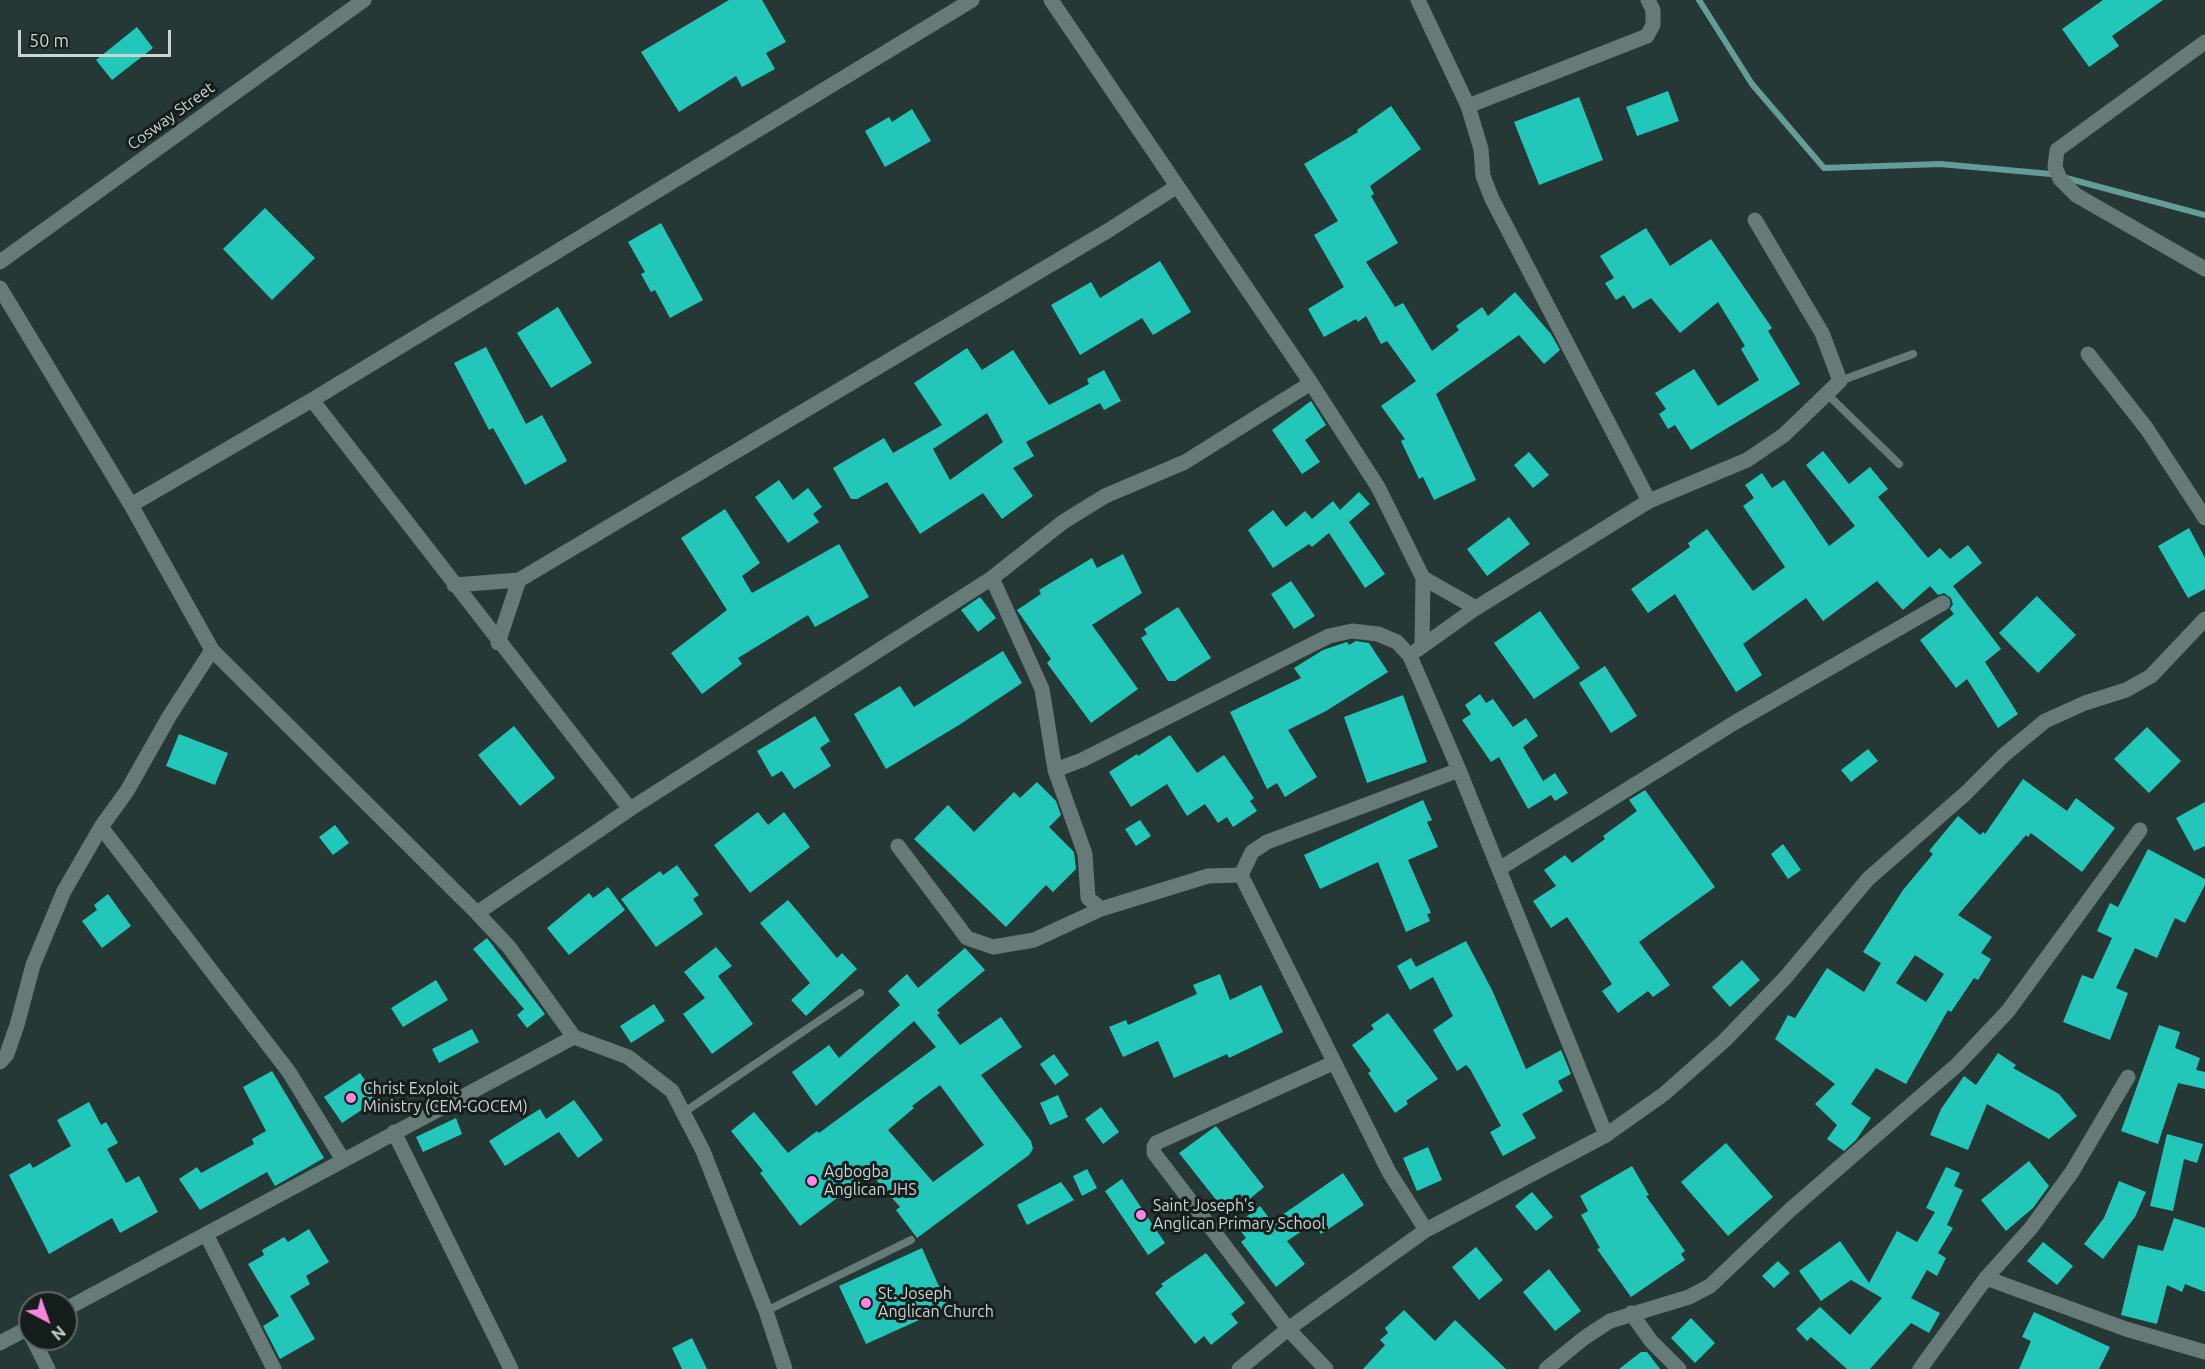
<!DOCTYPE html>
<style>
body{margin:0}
#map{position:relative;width:2205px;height:1369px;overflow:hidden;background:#263836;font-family:Ubuntu,sans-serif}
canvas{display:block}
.north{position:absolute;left:18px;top:1291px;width:60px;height:60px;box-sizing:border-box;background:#151e1d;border:2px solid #5d6766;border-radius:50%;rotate:139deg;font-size:16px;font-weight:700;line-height:24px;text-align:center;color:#c9d5d3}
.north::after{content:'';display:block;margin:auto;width:21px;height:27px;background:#fd86e2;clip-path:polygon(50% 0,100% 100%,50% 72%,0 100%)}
.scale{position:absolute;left:18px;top:30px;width:153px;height:27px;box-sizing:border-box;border:3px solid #c9d5d3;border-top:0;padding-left:8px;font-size:18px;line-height:21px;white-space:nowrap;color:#c9d5d3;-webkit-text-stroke:4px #151e1d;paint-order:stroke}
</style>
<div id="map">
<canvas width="2205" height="1369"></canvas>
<div class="north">N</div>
<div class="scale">50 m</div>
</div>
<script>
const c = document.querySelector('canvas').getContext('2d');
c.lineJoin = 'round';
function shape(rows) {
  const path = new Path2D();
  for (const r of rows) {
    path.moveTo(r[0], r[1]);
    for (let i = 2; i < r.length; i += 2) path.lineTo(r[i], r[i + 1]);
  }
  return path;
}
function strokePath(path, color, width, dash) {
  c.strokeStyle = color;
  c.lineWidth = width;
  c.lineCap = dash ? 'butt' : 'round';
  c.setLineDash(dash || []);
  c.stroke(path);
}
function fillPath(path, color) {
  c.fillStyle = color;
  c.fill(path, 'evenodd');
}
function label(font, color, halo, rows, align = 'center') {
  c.font = font + ' Ubuntu,sans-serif';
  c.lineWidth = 6;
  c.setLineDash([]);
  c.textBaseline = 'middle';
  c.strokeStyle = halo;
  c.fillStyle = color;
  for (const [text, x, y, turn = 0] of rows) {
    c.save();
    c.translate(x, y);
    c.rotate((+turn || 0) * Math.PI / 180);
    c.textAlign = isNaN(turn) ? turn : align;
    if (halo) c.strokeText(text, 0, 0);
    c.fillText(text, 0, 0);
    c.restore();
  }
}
const stream = shape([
 [1699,0,1752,84,1824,168,1940,164,2051,174,2205,215]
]);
const building = shape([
 [729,0,762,0,786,42,766,53,775,69,742,87,736,76,679,112,641,52],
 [2103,0,2163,0,2112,36,2119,46,2089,67,2062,29],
 [137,27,153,48,112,80,96,60],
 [1668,91,1679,121,1637,136,1626,107],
 [1579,97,1603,160,1539,185,1514,122],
 [1391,106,1421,149,1370,186,1374,194,1371,196,1398,243,1366,262,1395,307,1403,303,1432,351,1459,330,1456,326,1482,307,1488,316,1515,292,1551,334,1560,350,1544,364,1519,335,1436,394,1476,480,1434,500,1423,477,1419,479,1401,441,1405,439,1381,406,1416,381,1387,341,1381,344,1366,316,1358,322,1356,319,1324,337,1308,309,1344,287,1314,235,1338,221,1304,164,1358,132,1357,130],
 [912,109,931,141,885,167,865,131,889,117,892,122],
 [265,208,315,258,272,300,223,249],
 [661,223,703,300,670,318,655,290,651,292,641,274,645,272,628,242],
 [1646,228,1670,266,1711,239,1772,328,1768,331,1800,384,1691,450,1675,425,1668,429,1659,414,1666,409,1655,393,1694,369,1718,406,1759,380,1741,349,1745,346,1718,302,1680,333,1651,298,1633,309,1624,295,1616,300,1605,283,1614,278,1600,256],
 [1160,261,1191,312,1153,335,1142,318,1080,355,1051,305,1091,282,1100,298],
 [558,307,592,363,551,388,517,333],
 [486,347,526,424,542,415,567,461,525,485,493,428,489,430,454,363],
 [967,348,982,370,1013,350,1049,405,1089,384,1087,379,1104,370,1121,401,1104,410,1100,403,1026,442,1034,456,1013,468,1033,496,1002,519,983,493,920,534,887,482,857,499,851,499,833,468,884,438,893,453,942,425,914,383],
 [987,413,1003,442,950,480,933,449],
 [1311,401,1326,425,1305,440,1320,462,1302,474,1272,430],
 [1823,451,1849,484,1870,467,1888,489,1878,497,1928,558,1940,548,1950,559,1968,545,1982,563,1953,586,2001,649,1985,662,2018,714,1998,728,1967,679,1956,688,1920,640,1954,614,1950,609,1953,604,1951,598,1944,593,1938,595,1930,586,1903,610,1877,581,1823,621,1806,598,1743,644,1762,675,1736,692,1675,594,1648,613,1631,589,1690,547,1688,543,1707,529,1753,591,1785,567,1743,506,1754,498,1745,485,1762,473,1772,488,1784,480,1829,546,1855,526,1806,465],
 [1529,452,1549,475,1533,488,1514,465],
 [779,480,793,500,808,488,822,507,813,514,819,522,788,543,755,497],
 [1359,492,1370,504,1349,522,1385,574,1365,588,1329,533,1312,547,1309,544,1273,568,1248,530,1273,510,1286,527,1305,511,1312,519,1333,501,1340,510],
 [725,509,760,563,742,576,752,593,839,544,869,597,815,627,808,615,738,658,742,664,702,694,671,653,727,610,681,538],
 [1509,517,1530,544,1487,576,1467,549],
 [2189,528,2205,558,2205,589,2188,598,2158,546],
 [1123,554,1142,593,1092,625,1138,689,1091,723,1047,663,1051,659,1017,610,1041,594,1039,590,1092,558,1097,568],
 [1291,581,1315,616,1294,629,1271,594],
 [2037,596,2076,635,2038,673,1999,633],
 [980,597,996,618,978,632,961,610],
 [1178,607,1211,658,1175,681,1168,681,1141,638,1147,634,1144,629],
 [1540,611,1580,668,1534,699,1494,643],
 [1356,641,1369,643,1388,672,1326,711,1288,730,1317,777,1285,797,1277,783,1267,789,1230,712,1301,678,1294,668,1323,650,1347,642,1349,645],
 [1003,651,1022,683,959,725,886,769,854,714,900,686,914,707],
 [1605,666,1637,716,1611,733,1579,683],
 [1480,694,1486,703,1493,699,1513,727,1526,718,1538,736,1523,747,1543,781,1555,773,1568,793,1555,801,1551,795,1528,809,1499,757,1491,762,1462,720,1471,714,1465,705],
 [1403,695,1427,762,1367,783,1344,717],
 [815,716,830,741,820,748,831,766,794,789,782,771,772,777,757,751],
 [514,726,555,778,520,806,478,755],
 [2147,727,2181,761,2149,793,2114,759],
 [179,734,228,753,215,785,166,766],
 [1170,735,1197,773,1224,755,1254,798,1250,801,1257,811,1233,827,1227,817,1218,823,1205,804,1187,816,1167,784,1131,807,1109,772,1137,754,1138,756],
 [1868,749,1878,761,1851,782,1841,770],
 [2023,779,2067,811,2076,798,2115,828,2082,872,2031,833,2028,837,2026,835,1958,915,1992,937,1981,953,1991,959,1978,980,1974,978,1951,1012,1948,1010,1906,1084,1876,1068,1851,1104,1871,1118,1856,1140,1844,1151,1827,1139,1837,1125,1815,1104,1835,1084,1775,1039,1788,1015,1795,1018,1827,968,1864,992,1881,963,1863,952,1903,890,1933,854,1929,851,1958,816,1980,835,1983,832,1985,834],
 [1915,955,1944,974,1926,1002,1896,983],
 [1037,782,1056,801,1061,815,1049,827,1074,852,1076,869,1053,892,1046,885,1006,927,914,839,948,805,974,832,1014,792,1020,798],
 [1645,790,1715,887,1639,942,1670,985,1653,997,1648,991,1618,1013,1602,991,1612,984,1567,917,1551,928,1533,901,1556,886,1544,870,1565,855,1572,863,1605,839,1603,836,1637,811,1629,800],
 [1423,800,1432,820,1427,822,1438,847,1408,860,1431,913,1427,914,1430,921,1406,932,1378,862,1320,889,1304,855],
 [2205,802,2205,846,2194,851,2176,818],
 [758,812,768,825,784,812,810,847,750,893,714,845],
 [1140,820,1151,836,1136,846,1125,829],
 [335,825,349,843,333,855,319,837],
 [1783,844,1801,870,1788,879,1771,854],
 [2148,849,2205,879,2205,885,2185,923,2175,918,2157,958,2135,948,2116,988,2128,993,2110,1040,2063,1022,2082,975,2093,979,2112,938,2097,931,2110,903,2118,907],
 [677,865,699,895,693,899,703,914,656,947,621,899,660,871,663,875],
 [608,887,625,910,569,955,547,928,589,893,593,898],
 [108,894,131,926,102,948,82,921,97,910,94,905],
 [788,900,837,958,842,953,857,969,806,1016,791,1000,810,983,760,923],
 [487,938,545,1014,527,1028,517,1015,524,1009,473,949],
 [1466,941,1492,990,1526,1069,1561,1050,1571,1074,1558,1081,1563,1091,1522,1114,1536,1138,1503,1156,1490,1132,1501,1126,1470,1069,1466,1065,1457,1071,1433,1030,1453,1016,1433,977,1410,990,1397,966,1411,958,1416,967],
 [716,947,732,966,718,976,753,1024,712,1054,683,1014,705,998,684,972],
 [965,948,985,970,937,1010,940,1013,937,1015,960,1045,1001,1017,1022,1047,981,1075,1031,1141,1033,1149,1029,1155,917,1238,896,1210,900,1207,870,1173,800,1226,760,1173,763,1171,731,1131,754,1112,788,1153,817,1131,819,1133,936,1047,914,1021,816,1106,792,1072,829,1045,839,1058,900,1005,888,991,907,974,918,988],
 [940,1085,984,1145,933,1182,888,1130,914,1108,912,1106],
 [1742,960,1760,980,1730,1007,1712,987],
 [1220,974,1230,1000,1261,985,1283,1032,1229,1058,1227,1054,1174,1078,1158,1041,1123,1057,1109,1027,1126,1020,1128,1025,1197,994,1193,985],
 [436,980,448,1000,403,1027,391,1008],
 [654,1004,665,1021,631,1043,620,1026],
 [1388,1013,1438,1079,1406,1101,1408,1104,1395,1113,1368,1073,1371,1071,1352,1045,1374,1029,1371,1025],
 [2159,1025,2180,1032,2175,1048,2200,1058,2196,1070,2205,1072,2205,1089,2178,1083,2158,1144,2121,1131],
 [472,1029,479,1042,439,1063,432,1049],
 [1998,1053,2016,1065,2013,1068,2059,1094,2077,1116,2049,1139,1987,1104,1968,1150,1930,1135,1941,1109,1964,1076,1976,1085],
 [1054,1054,1069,1075,1055,1085,1040,1064],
 [272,1071,324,1158,275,1186,267,1172,200,1210,179,1179,197,1167,201,1173,254,1144,252,1139,266,1131,243,1087],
 [360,1073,378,1099,342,1123,324,1097],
 [1058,1095,1068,1117,1050,1125,1040,1103],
 [574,1100,603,1140,578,1158,559,1132,505,1166,489,1141,540,1109,546,1119],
 [89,1102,101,1125,106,1122,118,1143,107,1149,126,1183,139,1176,158,1212,120,1233,112,1218,49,1254,9,1175,30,1163,33,1168,71,1146,57,1120],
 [1101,1107,1119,1132,1103,1144,1085,1119],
 [456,1118,462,1134,423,1152,416,1137],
 [1216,1126,1264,1187,1246,1202,1240,1194,1221,1206,1179,1153],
 [2167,1134,2203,1144,2197,1163,2184,1159,2173,1211,2150,1206],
 [1726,1143,1773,1197,1728,1236,1681,1182],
 [1428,1147,1442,1180,1417,1191,1403,1158],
 [2029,1161,2049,1186,2033,1208,2006,1231,1981,1200],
 [1632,1166,1649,1195,1646,1196,1685,1251,1681,1254,1685,1260,1631,1297,1597,1249,1600,1248,1581,1215,1588,1211,1580,1196],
 [1946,1167,1960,1173,1954,1186,1963,1190,1947,1225,1953,1228,1938,1253,1946,1258,1937,1276,1927,1270,1911,1298,1940,1313,1929,1333,1911,1323,1870,1369,1847,1369,1811,1337,1807,1341,1796,1329,1820,1307,1850,1335,1882,1298,1851,1280,1821,1301,1799,1271,1840,1241,1869,1283,1897,1231,1917,1242,1935,1212,1926,1208],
 [1087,1169,1097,1188,1082,1196,1073,1176],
 [1343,1173,1364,1205,1321,1234,1314,1223,1287,1241,1305,1264,1276,1287,1241,1242,1246,1238,1236,1225,1260,1206,1272,1222],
 [1122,1179,1165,1243,1148,1255,1105,1191],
 [2119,1181,2146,1192,2135,1217,2103,1259,2084,1244,2104,1218],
 [1061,1182,1074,1200,1027,1225,1017,1205],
 [1532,1192,1553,1217,1536,1231,1515,1206],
 [2174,1218,2205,1228,2205,1292,2185,1284,2182,1292,2167,1285,2157,1324,2121,1315,2138,1245,2163,1251],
 [309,1229,329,1262,306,1276,310,1284,290,1296,315,1339,280,1359,263,1326,279,1316,248,1264,264,1255,262,1250,284,1237,288,1242],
 [2043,1242,2073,1266,2057,1285,2027,1261],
 [1476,1247,1503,1280,1479,1300,1452,1267],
 [922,1248,948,1307,866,1344,839,1286],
 [1206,1253,1245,1303,1231,1314,1238,1323,1211,1345,1204,1336,1195,1344,1155,1293,1163,1286,1161,1284],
 [1778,1261,1790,1273,1774,1288,1762,1276],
 [1549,1269,1581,1311,1555,1331,1523,1292],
 [1404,1310,1435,1341,1455,1320,1506,1369,1363,1369,1385,1345,1380,1340,1388,1333,1385,1328],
 [2034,1312,2110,1347,2099,1369,2019,1369,2031,1341,2022,1337],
 [1691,1318,1715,1343,1695,1363,1671,1338],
 [692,1338,707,1369,682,1369,672,1348],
 [1641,1352,1647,1352,1660,1369,1619,1369]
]);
const lane = shape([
 [1840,381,1913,354],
 [1826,393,1899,464],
 [683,1113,860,993],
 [766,1311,911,1240]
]);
const street = shape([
 [1051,0,1311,383,1378,487,1423,578,1422,645],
 [1418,0,1468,106,1481,149,1483,176,1492,199,1649,501],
 [2205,42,2057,150,2055,167,2060,179,2076,195,2205,269],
 [1468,106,1647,36,1653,25,1653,10,1648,0],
 [0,262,364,0],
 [0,288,131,505,212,650,477,913,509,947,574,1037,628,1057,672,1091,703,1151,766,1311,785,1369],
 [2088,354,2147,429,2205,518],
 [312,400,630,809],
 [131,505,312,400,972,0],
 [992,578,1042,689,1055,770,1082,760,1329,636,1352,631,1378,634,1397,642,1410,656,1459,770,1606,1135],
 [1423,578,1476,608],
 [454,585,519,580],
 [498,643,519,580,1109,230,1176,187],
 [1417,650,1476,608,1649,501,1747,460,1784,435,1840,381,1822,333,1755,220],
 [1055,770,1085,854,1088,898,1101,909,1208,876,1241,875],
 [101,827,289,1072,343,1160],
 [898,846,967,938,993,947,1034,940,1101,909],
 [1499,869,1734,723,1943,603],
 [477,913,630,809,992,578,1063,522,1105,496,1185,462,1311,383],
 [0,1062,7,1054,17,1025,33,965,64,891,101,827,127,791,170,715,212,650],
 [394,1132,511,1369],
 [1426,1230,1389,1172,1241,875,1252,852,1267,842,1459,770],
 [206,1234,274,1369],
 [1986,1278,2126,1329,2205,1352],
 [66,1309,574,1037],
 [1631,1313,1651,1341,1679,1369],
 [33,1339,48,1369],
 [0,1343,30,1327],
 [1239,1369,1288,1329,1426,1230,1606,1135,1664,1094,1724,1041,1785,978,1868,879,1966,793,2004,755,2045,721,2085,703,2126,690,2151,676,2205,619],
 [1326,1369,1288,1329,1154,1153,1154,1147,1156,1143,1333,1063],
 [1546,1369,1584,1338,1610,1321,1689,1297,1710,1286,1790,1210,1957,1065,2008,1011,2140,830],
 [1920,1369,1986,1278,2031,1228,2072,1172,2128,1077]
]);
const markers = [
 [351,1098,6,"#fd86e2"],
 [812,1181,6,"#fd86e2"],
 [1141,1215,6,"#fd86e2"],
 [866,1303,6,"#fd86e2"]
];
const streetNames = [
 ["Cosway Street",171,116,-36]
];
const poiNames = [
 ["Christ Exploit",363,1089],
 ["Ministry (CEM-GOCEM)",363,1107],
 ["Agbogba",824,1172],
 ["Anglican JHS",824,1190],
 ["Saint Joseph's",1153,1206],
 ["Anglican Primary School",1153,1224],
 ["St. Joseph",878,1294],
 ["Anglican Church",878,1312]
];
strokePath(stream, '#649c96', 6);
fillPath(building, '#23c7ba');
strokePath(lane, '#667a78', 8);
strokePath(street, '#667a78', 15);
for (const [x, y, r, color] of markers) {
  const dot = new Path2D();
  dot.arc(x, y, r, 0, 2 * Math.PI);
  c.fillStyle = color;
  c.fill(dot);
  strokePath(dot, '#151e1d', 2);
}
label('16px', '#c9d5d3', '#151e1d', streetNames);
label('16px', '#c9d5d3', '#151e1d', poiNames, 'left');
</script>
